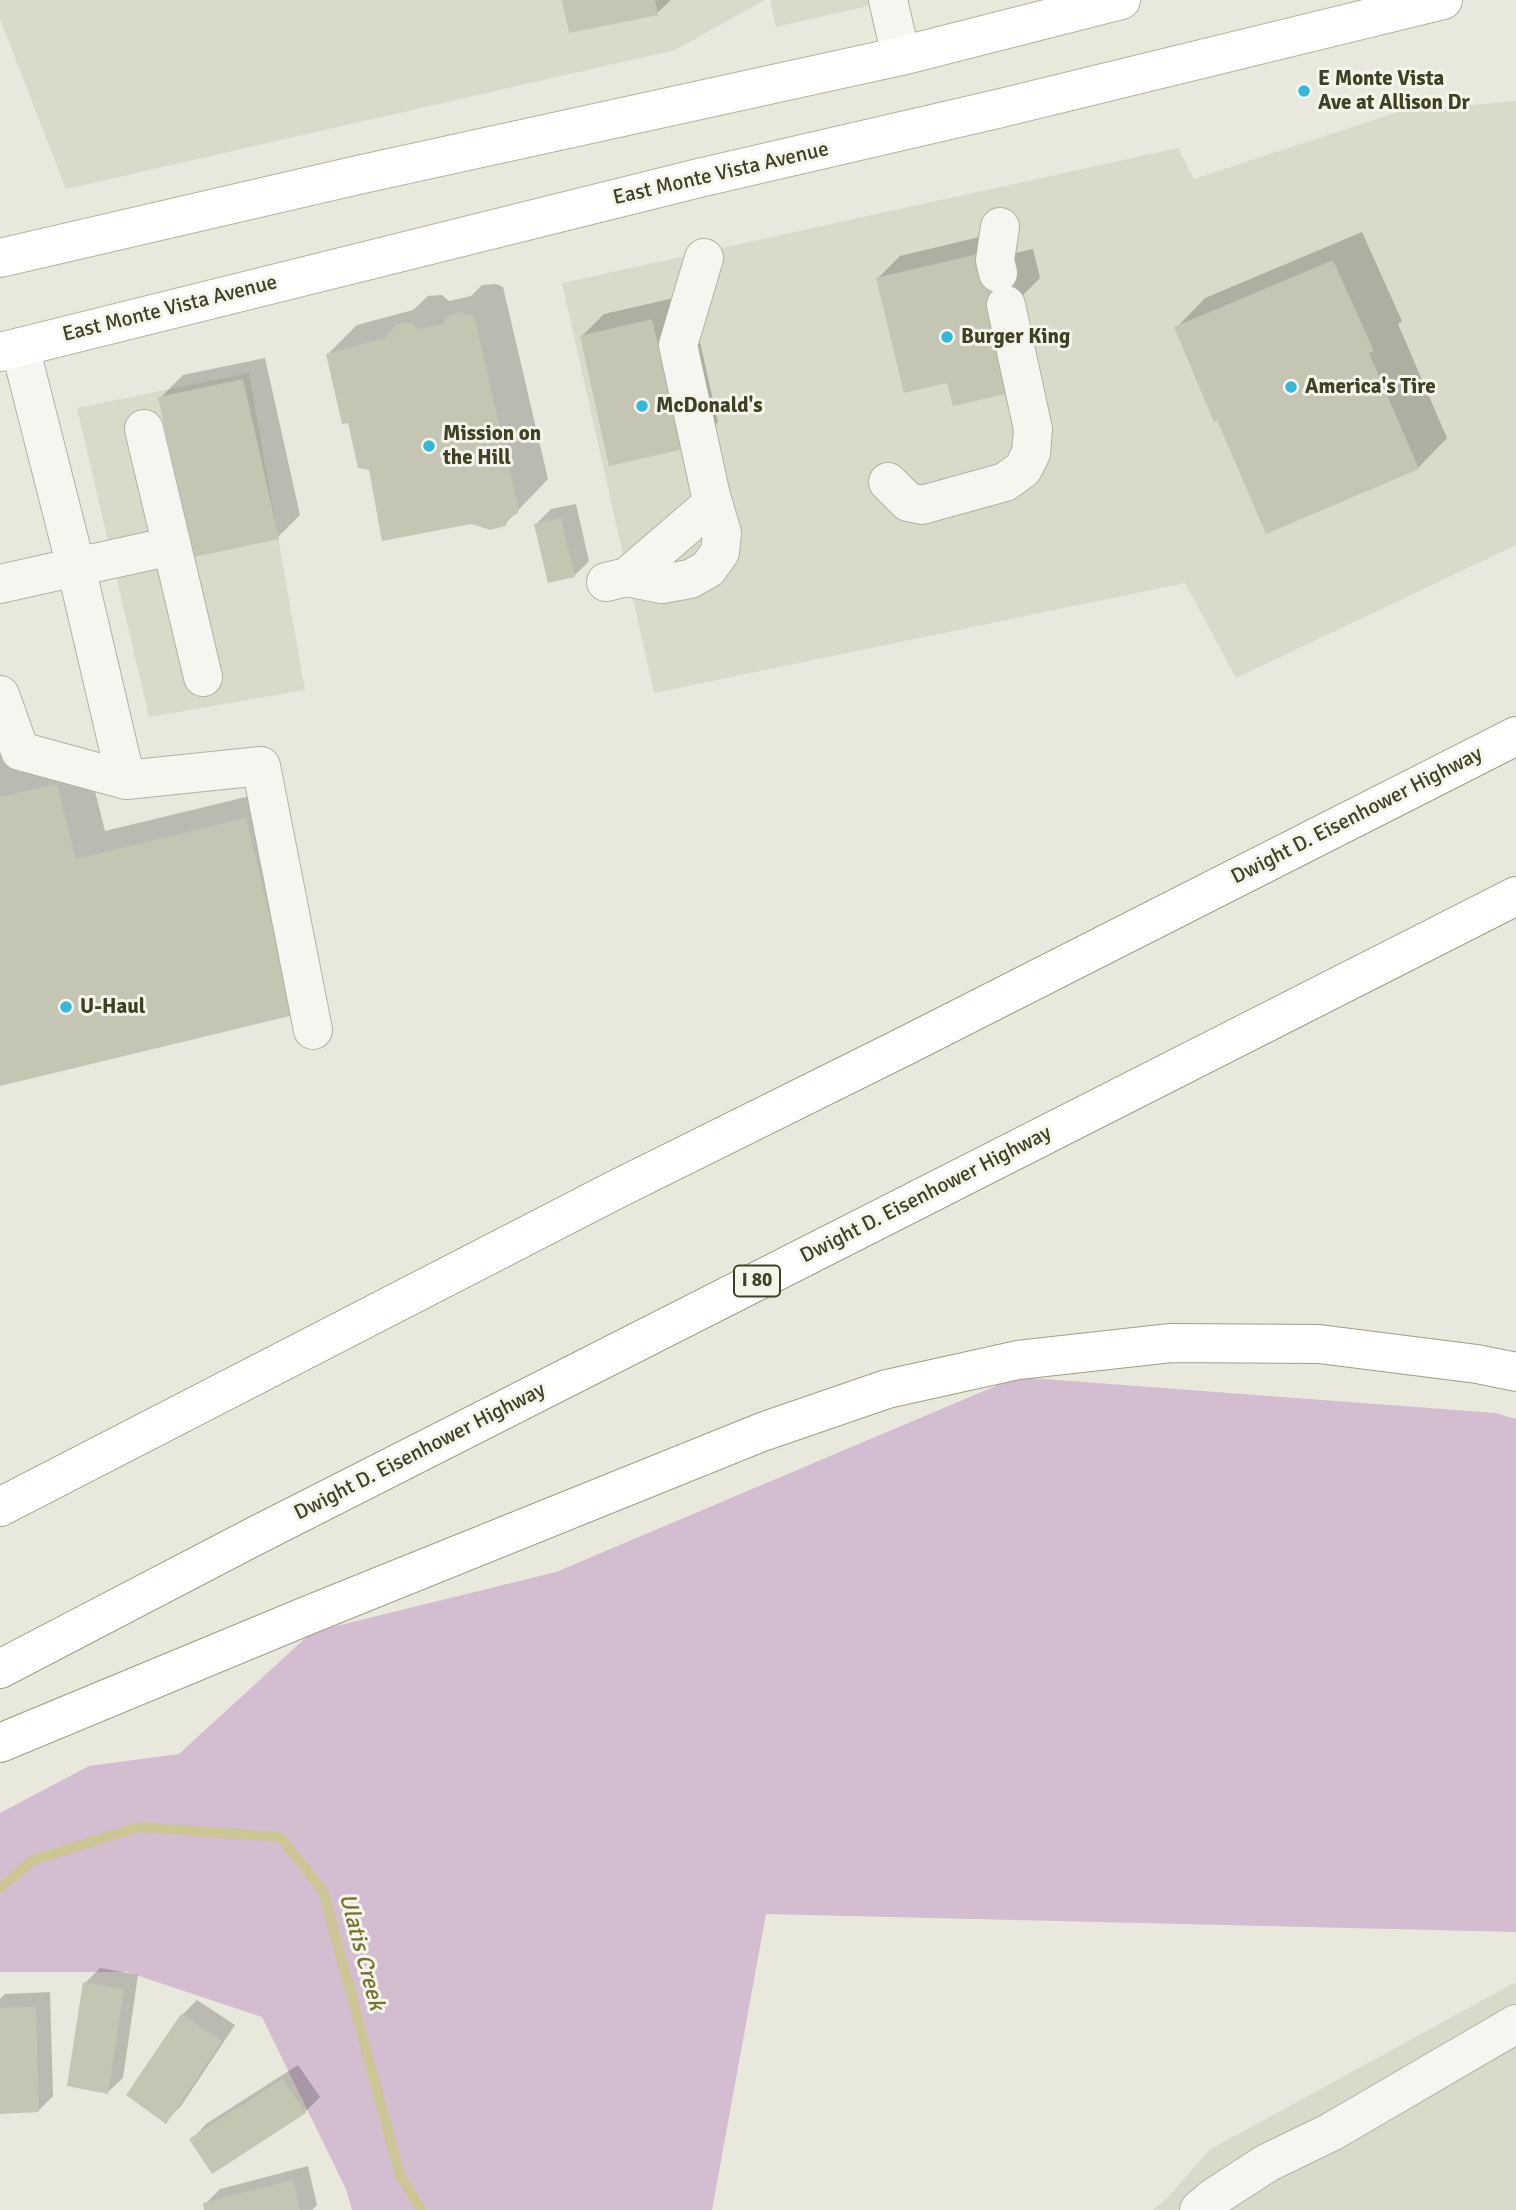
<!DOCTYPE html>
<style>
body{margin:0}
canvas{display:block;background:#e8e8dd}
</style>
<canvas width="1516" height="2210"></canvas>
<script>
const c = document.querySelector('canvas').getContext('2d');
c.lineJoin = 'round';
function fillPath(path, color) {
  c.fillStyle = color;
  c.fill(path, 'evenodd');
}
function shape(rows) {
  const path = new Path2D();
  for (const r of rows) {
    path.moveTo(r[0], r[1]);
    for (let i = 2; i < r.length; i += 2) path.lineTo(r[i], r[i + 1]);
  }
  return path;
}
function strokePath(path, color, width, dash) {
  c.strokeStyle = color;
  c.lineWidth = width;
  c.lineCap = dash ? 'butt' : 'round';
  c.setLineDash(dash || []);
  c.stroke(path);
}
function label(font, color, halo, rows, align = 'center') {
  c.font = font + ' Signika,sans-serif';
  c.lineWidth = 6;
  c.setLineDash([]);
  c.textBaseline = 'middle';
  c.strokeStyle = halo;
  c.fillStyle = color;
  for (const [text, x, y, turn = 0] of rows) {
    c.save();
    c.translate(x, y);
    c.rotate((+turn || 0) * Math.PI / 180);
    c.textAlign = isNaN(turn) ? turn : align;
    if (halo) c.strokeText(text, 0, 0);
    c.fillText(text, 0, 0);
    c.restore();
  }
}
const built = shape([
 [0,0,763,0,763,1,675,50,66,189,0,19],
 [770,0,894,0,776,27],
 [1516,101,1516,545,1236,678,1185,583,654,693,562,283,1178,148,1194,179,1398,112],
 [249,373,305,690,149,717,77,408],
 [1516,1982,1516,2210,1153,2210,1168,2197,1209,2150]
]);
const green = shape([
 [1017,1377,1495,1413,1516,1419,1516,1932,766,1914,712,2210,352,2210,346,2189,262,2017,127,1972,0,1972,0,1813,89,1766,179,1754,312,1632,556,1572]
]);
const shadow = shape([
 [564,0,671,0,657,13],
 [1004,231,1010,254,1033,249,1040,278,1021,297,1027,370,1004,393,949,381,878,278,900,256],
 [1362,232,1402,321,1398,324,1447,438,1418,468,1176,328,1205,298],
 [496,284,503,287,548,479,505,524,370,469,350,421,328,354,357,325,413,310,428,296,442,295,449,301,471,296,482,285],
 [674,298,685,345,700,342,718,422,696,445,582,336,604,314],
 [265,358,300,515,278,537,160,398,183,375],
 [576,504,589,561,574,576,536,524,551,509],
 [0,698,18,772,86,755,105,831,275,790,322,984,0,1084],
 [100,1968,138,1975,123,2078,108,2092,85,1983],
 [50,1992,53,2096,38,2111,0,2112,0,1999,5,1994],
 [197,2000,235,2025,181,2106,166,2121,129,2095,182,2015],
 [298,2065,320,2097,305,2112,192,2139,206,2124],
 [308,2166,317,2205,312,2210,206,2210,205,2204,220,2189]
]);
const stream = shape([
 [0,1888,33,1860,139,1827,280,1837,323,1891,400,2175,421,2210]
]);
const building = shape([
 [562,0,655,0,658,15,569,33],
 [982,253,1011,271,1019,302,1013,381,1003,382,1005,394,953,406,947,383,904,393,876,278],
 [1333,260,1374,351,1369,353,1419,469,1266,534,1217,420,1214,422,1174,327],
 [458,312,474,316,519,510,517,514,509,517,506,526,490,530,471,524,382,541,369,470,358,468,348,423,342,424,326,354,385,338,397,324,404,323,412,324,419,329,443,324,447,317],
 [652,319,663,366,678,363,697,446,609,466,580,336],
 [243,379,279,539,194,557,158,397],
 [561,518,575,577,548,583,534,524],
 [57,784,76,859,246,818,294,1015,0,1086,0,797],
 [83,1982,124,1989,108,2094,67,2086],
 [36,2007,39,2112,0,2114,0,2008],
 [181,2014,222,2041,166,2124,126,2095],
 [282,2079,306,2113,212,2174,189,2139],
 [293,2180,300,2210,204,2210,203,2203]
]);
const minor = shape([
 [888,0,901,56],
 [998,273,995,260,1000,227],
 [144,429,203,677],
 [888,482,908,502,922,505,1005,482,1023,469,1031,453,1033,429,1006,305],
 [627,577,713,503],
 [606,582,627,577,662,584,690,579,708,569,720,552,722,533,711,496,678,345,704,258],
 [0,584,76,567,20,347],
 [0,695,20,751,126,780,261,766,313,1030],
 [126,780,76,567,172,546],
 [1199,2210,1213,2198,1267,2163,1331,2132,1516,2024]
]);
const major = shape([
 [0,258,358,175,901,56,1121,0],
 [0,352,699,178,997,109,1443,0]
]);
const highway = shape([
 [0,1507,615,1190,905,1046,1516,736],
 [0,1669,253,1537,1516,896],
 [0,1743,311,1614,762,1432,887,1389,1018,1360,1171,1343,1319,1344,1477,1364,1516,1372]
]);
const markers = [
 [1304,91,7,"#35b7da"],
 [947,337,7,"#35b7da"],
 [1291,387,7,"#35b7da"],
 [642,406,7,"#35b7da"],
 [429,446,7,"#35b7da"],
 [66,1007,7,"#35b7da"]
];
const shields = [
 [757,1281,46]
];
const shieldNames = [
 ["I 80",757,1281]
];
const poiNames = [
 ["E Monte Vista",1318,79],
 ["Ave at Allison Dr",1318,103],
 ["Burger King",961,337],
 ["America's Tire",1305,387],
 ["McDonald's",656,406],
 ["Mission on",443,434],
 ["the Hill",443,458],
 ["U-Haul",80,1007]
];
const streetNames = [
 ["East Monte Vista Avenue",721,174,-13],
 ["East Monte Vista Avenue",170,309,-14],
 ["Dwight D. Eisenhower Highway",1357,816,-27],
 ["Dwight D. Eisenhower Highway",926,1195,-27],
 ["Dwight D. Eisenhower Highway",420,1452,-27]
];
const waterNames = [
 ["Ulatis Creek",361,1952,75]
];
fillPath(built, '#dadaca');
fillPath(green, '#d3bdd0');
fillPath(shadow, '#0003');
strokePath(stream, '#ccc594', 10);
fillPath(building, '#c5c5b3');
strokePath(minor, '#b2b2a2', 40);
strokePath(major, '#b5b49b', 40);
strokePath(highway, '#a09f83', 40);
strokePath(minor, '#f6f6f0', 38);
strokePath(major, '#fff', 38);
strokePath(highway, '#fff', 38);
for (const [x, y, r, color] of markers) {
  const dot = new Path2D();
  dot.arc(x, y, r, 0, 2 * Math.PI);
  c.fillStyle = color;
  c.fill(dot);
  strokePath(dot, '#f6f5ec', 2.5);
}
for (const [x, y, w] of shields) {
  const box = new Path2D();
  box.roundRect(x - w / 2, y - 15.5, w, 31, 5);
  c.fillStyle = '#f6f5ec';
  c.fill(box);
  strokePath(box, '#404025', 2);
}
label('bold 19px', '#404025', null, shieldNames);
label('bold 21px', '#404025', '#f6f5ec', poiNames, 'left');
label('21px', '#404025', '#f6f5ec', streetNames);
label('italic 23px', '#77712b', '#f6f5ec', waterNames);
</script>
